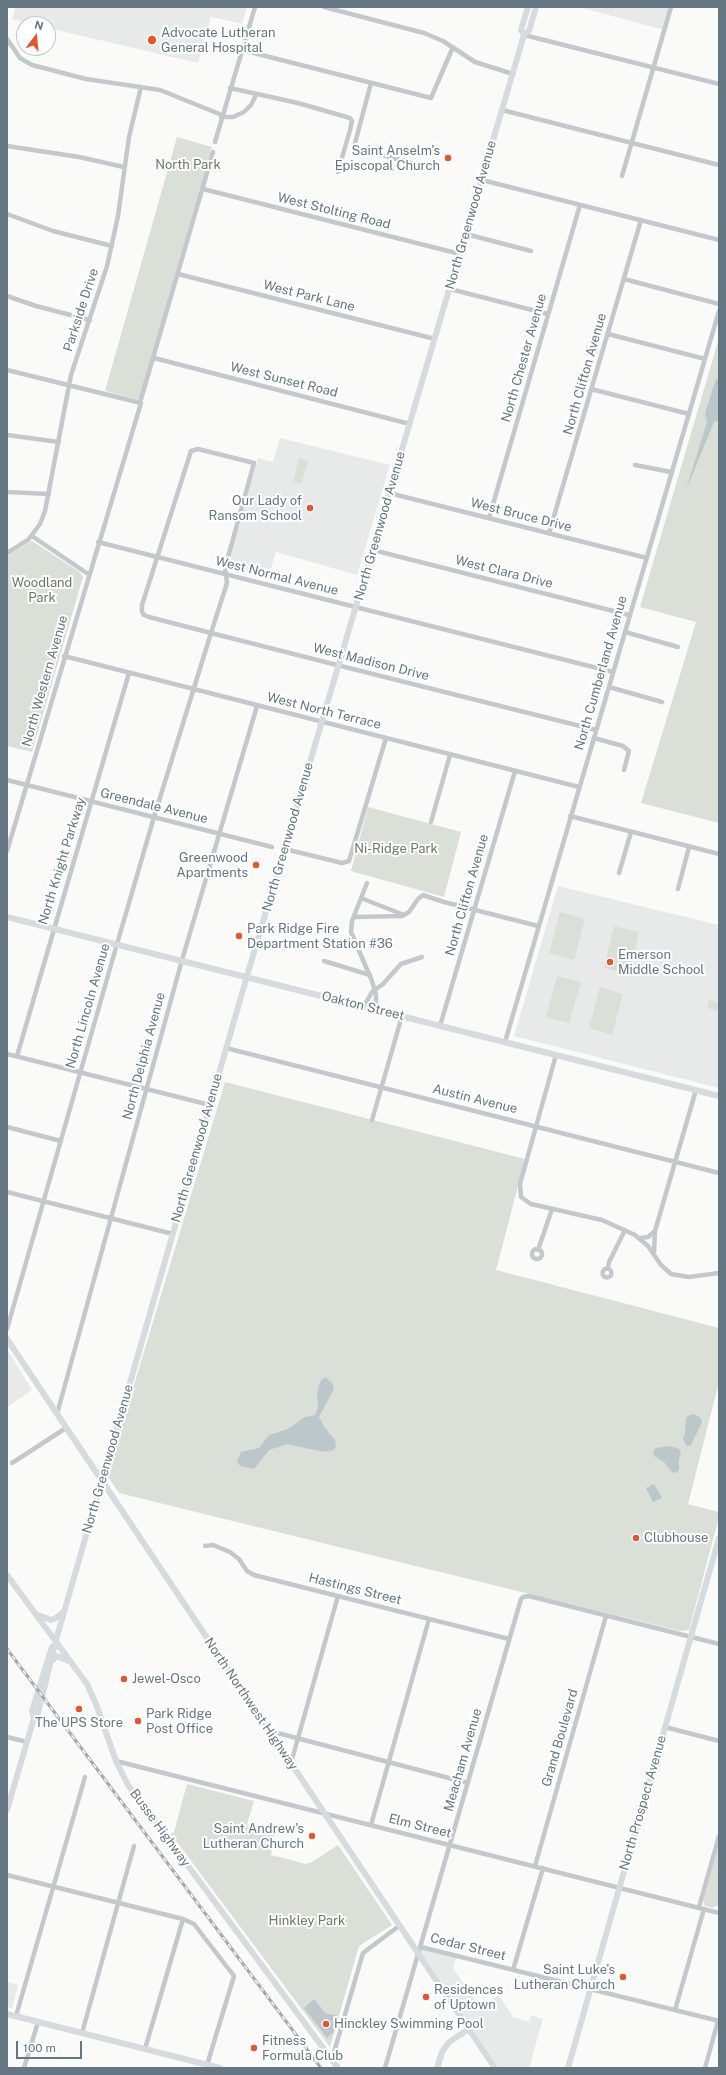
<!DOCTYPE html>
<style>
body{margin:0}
#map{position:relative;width:726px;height:2075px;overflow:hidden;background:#fafaf8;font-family:"Public Sans",sans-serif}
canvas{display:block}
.frame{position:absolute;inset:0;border:8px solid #657683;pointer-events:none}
.north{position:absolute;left:16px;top:16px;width:40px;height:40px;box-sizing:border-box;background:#fff;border:1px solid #c1c8cd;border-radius:50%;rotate:16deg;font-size:11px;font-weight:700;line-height:16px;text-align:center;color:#657683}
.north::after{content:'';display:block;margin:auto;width:14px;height:18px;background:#e4572e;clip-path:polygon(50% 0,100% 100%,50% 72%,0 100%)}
.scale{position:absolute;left:16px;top:2041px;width:66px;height:18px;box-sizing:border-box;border:2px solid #657683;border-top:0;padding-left:5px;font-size:12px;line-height:14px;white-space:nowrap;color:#657683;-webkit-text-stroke:3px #fff;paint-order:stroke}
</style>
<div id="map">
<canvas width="726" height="2075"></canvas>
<div class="frame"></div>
<div class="north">N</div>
<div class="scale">100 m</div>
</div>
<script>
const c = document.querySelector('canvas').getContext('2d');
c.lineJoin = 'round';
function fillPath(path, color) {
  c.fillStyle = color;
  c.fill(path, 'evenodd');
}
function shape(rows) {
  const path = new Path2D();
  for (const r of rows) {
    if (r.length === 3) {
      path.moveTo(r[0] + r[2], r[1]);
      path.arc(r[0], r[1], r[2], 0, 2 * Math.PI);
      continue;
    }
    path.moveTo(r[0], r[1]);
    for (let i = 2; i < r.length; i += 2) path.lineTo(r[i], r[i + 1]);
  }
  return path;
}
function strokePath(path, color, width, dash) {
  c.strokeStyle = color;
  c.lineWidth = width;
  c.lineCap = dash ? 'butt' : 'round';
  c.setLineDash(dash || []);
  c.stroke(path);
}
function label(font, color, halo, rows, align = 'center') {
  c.font = font + ' "Public Sans",sans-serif';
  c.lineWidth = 4;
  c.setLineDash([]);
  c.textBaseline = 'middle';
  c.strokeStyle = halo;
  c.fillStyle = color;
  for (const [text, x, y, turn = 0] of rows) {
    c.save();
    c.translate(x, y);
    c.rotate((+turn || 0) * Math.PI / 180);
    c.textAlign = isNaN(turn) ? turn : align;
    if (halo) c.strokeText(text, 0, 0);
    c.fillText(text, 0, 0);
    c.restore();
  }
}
const built = shape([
 [16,7,247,7,242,24,211,17,198,63,48,28,48,24,32,24,12,19],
 [579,7,670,7,664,30],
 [280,438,390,465,357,575,276,552,268,578,230,568,227,563,258,458,273,462],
 [558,886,719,925,719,1088,514,1036],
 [7,1349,32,1390,7,1407],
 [423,1946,457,1955,453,1968,476,2001,486,2004,499,1995,513,2017,529,2022,531,2015,543,2019,529,2068,499,2068,420,1950],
 [7,1982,18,1985,12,2008,7,2007]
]);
const green = shape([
 [177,137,212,147,139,400,105,391],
 [719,338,719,823,641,803,696,622,640,607],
 [299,458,308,461,301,484,293,482],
 [32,541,80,572,83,577,32,752,7,746,7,556],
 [368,807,461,832,444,897,351,871],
 [560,912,585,919,574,960,549,953],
 [614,926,639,932,629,974,604,968],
 [557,976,581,982,569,1023,546,1017],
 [600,987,623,994,612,1035,589,1028],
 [709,1000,719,1003,719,1011,707,1008],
 [225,1082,525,1159,496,1270,719,1328,719,1382,688,1504,719,1512,719,1517,689,1630,680,1631,119,1493,107,1475],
 [187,1784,254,1801,247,1824,248,1828,274,1835,271,1855,306,1864,312,1862,338,1845,392,1925,359,1946,330,2047,171,1834,174,1832],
 [719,1843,719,1905,712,1908,705,1906,703,1900]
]);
const water = shape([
 [716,379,719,379,719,421,714,422,686,490,707,422,705,413],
 [325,1377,332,1383,334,1389,319,1417,325,1428,335,1440,336,1447,333,1450,324,1452,287,1444,269,1450,254,1469,240,1466,237,1461,241,1452,259,1448,269,1435,288,1429,305,1417,315,1415,318,1408,317,1393,320,1382],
 [693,1414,700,1417,702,1422,691,1445,687,1447,683,1439,685,1434,686,1419,688,1416],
 [670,1446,679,1449,681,1453,679,1459,679,1470,675,1473,672,1472,664,1462,654,1456,653,1452,656,1448],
 [654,1484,662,1498,653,1502,646,1488],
 [314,1999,325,2013,338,2016,334,2032,327,2038,304,2008]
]);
const street = shape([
 [324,7,424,33,443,41,475,62,513,74],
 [524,35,719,84],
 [7,39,20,58,32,65,86,79,160,90,222,115],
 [242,50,431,98,453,47],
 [371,83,354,147,415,164],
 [230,88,298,103,350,118,352,121,350,130,338,172],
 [502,110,719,165],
 [221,117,233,117,244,112,251,105,256,95],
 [215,142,255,7],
 [7,146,79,157,124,167],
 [622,176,671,7],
 [482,180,719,240],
 [203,189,460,254],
 [7,214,53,231,112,246],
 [466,234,531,251],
 [178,274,435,339],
 [624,279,719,304],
 [450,289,548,314],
 [7,296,36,306,90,320],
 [608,334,705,359],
 [154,358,410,424],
 [7,370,141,403,7,851],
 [591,389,689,414],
 [141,399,213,152],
 [7,435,59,442],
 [635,465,671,472],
 [7,492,49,494],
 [389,493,647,558],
 [489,518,580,205],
 [549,533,641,220],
 [32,536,88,574],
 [98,542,613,672],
 [373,550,629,615],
 [7,553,28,540,40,524,45,511,71,375,107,266,118,216,129,137,141,87],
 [625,632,678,647],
 [64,656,579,787],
 [609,687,662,702],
 [594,738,623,746,629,751,624,770],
 [7,780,272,847],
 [570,816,719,854],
 [431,822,450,755],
 [285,849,342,863,349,861,386,738],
 [619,873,631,832],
 [367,883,352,921,351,932,372,981,376,995,376,1009],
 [678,889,689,847],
 [361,898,404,915],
 [354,917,402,916,409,912,418,899,423,895,444,902,538,926],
 [324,961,370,975],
 [364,1006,372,992,383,984,401,964,422,957],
 [440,1026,515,771],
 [505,1042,719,311],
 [226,1048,719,1173],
 [7,1054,210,1105],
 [556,1055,520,1184,521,1197,531,1204,602,1220,635,1235,648,1246,661,1265,671,1274,689,1277,719,1273],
 [17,1056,129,673],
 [372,1120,402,1016],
 [7,1127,61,1141],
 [7,1192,173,1234],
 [640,1238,648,1237,655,1231],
 [537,1254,5],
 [538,1250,552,1209],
 [654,1252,655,1231,696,1090],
 [608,1268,609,1262,625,1230],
 [607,1273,4.5],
 [7,1329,117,944,154,817,211,633,227,583,225,568,254,463,198,449,191,451,142,605,142,612,144,615,149,617,211,633,329,663,596,730],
 [57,1414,182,960,257,706],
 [12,1463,66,1428],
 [205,1546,213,1545,230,1552,239,1559,247,1571,254,1575,509,1639],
 [665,1727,719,1741],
 [270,1731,468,1783],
 [7,1737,27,1742],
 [116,1761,719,1913],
 [291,1763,338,1596],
 [371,1825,429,1619],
 [535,1866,606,1616],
 [7,1875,183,1919,194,1924,234,1976,207,2065],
 [699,1907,719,1836],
 [421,1947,719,2021],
 [513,1970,543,1868],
 [675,2010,704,1909],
 [16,2016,85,1777],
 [82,2033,134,1846],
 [145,2049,183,1919],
 [332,2059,363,1953,399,1926],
 [24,2068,38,2022],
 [385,2068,521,1599,523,1597,529,1596,719,1644],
 [705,2068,718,2021]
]);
const secondary = shape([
 [524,35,521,30,528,7],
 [7,917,719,1096],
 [7,1339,495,2068],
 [7,1575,87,1684,96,1704,116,1761,128,1785,338,2068],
 [38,1615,51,1620,56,1618,63,1612],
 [52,1661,57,1656,71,1662],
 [34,1718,32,1711,52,1647],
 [7,1810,34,1718,38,1713,56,1640,247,976,524,35,529,31,536,7],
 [7,2014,220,2068],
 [437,2068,442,2052,449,2042,469,2029],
 [568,2068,719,1538]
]);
const rail = shape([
 [7,1649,321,2068]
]);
const markers = [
 [152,40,5,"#e4572e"],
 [448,158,4,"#e4572e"],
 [310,508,4,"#e4572e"],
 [256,865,4,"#e4572e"],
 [239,936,4,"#e4572e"],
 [610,962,4,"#e4572e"],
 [636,1538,4,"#e4572e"],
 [124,1679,4,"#e4572e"],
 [79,1709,4,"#e4572e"],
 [138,1721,4,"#e4572e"],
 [312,1836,4,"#e4572e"],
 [623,1977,4,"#e4572e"],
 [426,1997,4,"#e4572e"],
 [326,2024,4,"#e4572e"],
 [254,2048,4,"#e4572e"]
];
const poiNames = [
 ["Advocate Lutheran",161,33],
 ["General Hospital",161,48],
 ["Saint Anselm's",440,151,"right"],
 ["Episcopal Church",440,166,"right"],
 ["Our Lady of",302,501,"right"],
 ["Ransom School",302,516,"right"],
 ["Greenwood",248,858,"right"],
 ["Apartments",248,873,"right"],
 ["Park Ridge Fire",247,929],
 ["Department Station #36",247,944],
 ["Emerson",618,955],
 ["Middle School",618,970],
 ["Clubhouse",644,1538],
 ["Jewel-Osco",132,1679],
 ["Park Ridge",146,1714],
 ["Post Office",146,1729],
 ["The UPS Store",79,1723,"center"],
 ["Saint Andrew's",304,1829,"right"],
 ["Lutheran Church",304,1844,"right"],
 ["Saint Luke's",615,1970,"right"],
 ["Lutheran Church",615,1985,"right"],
 ["Residences",434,1990],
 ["of Uptown",434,2005],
 ["Hinckley Swimming Pool",334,2024],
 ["Fitness",262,2041],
 ["Formula Club",262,2056]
];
const parkNames = [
 ["North Park",188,165],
 ["Woodland",42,583],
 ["Park",42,598],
 ["Ni-Ridge Park",396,849],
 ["Hinkley Park",307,1921]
];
const streetNames = [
 ["West Stolting Road",334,211,14],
 ["North Greenwood Avenue",471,215,-74],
 ["West Park Lane",309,296,14],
 ["Parkside Drive",81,310,-72],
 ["North Chester Avenue",524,358,-74],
 ["North Clifton Avenue",585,374,-74],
 ["West Sunset Road",284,380,14],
 ["West Bruce Drive",521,515,14],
 ["North Greenwood Avenue",380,526,-74],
 ["West Clara Drive",504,572,14],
 ["West Normal Avenue",277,576,14],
 ["West Madison Drive",371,662,14],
 ["North Cumberland Avenue",601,673,-74],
 ["North Western Avenue",45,681,-74],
 ["West North Terrace",324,711,14],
 ["Greendale Avenue",154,806,14],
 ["North Greenwood Avenue",288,837,-74],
 ["North Knight Parkway",62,861,-73],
 ["North Clifton Avenue",467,895,-74],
 ["North Lincoln Avenue",88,1006,-74],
 ["Oakton Street",363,1006,14],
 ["North Delphia Avenue",144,1056,-75],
 ["Austin Avenue",475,1099,14],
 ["North Greenwood Avenue",197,1148,-74],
 ["North Greenwood Avenue",108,1459,-74],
 ["Hastings Street",355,1589,14],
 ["North Northwest Highway",251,1704,56],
 ["Grand Boulevard",560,1738,-74],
 ["Meacham Avenue",463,1760,-74],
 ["North Prospect Avenue",643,1803,-74],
 ["Elm Street",420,1826,14],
 ["Busse Highway",160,1828,54],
 ["Cedar Street",468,1947,14]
];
fillPath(built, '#e8e9e9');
fillPath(green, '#dadfd7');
fillPath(water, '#bbc7cb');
strokePath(street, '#c3c8cc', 4.5);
strokePath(secondary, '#d6dbdf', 6);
strokePath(rail, '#a2aab0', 3);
strokePath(rail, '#fff', 1.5, [4.5]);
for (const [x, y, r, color] of markers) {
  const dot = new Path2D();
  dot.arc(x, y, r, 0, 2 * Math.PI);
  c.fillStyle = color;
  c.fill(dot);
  strokePath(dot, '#fff', 1.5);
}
label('13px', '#657683', '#fff', poiNames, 'left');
label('13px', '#687a64', '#fff', parkNames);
label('13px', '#657683', '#fff', streetNames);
</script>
